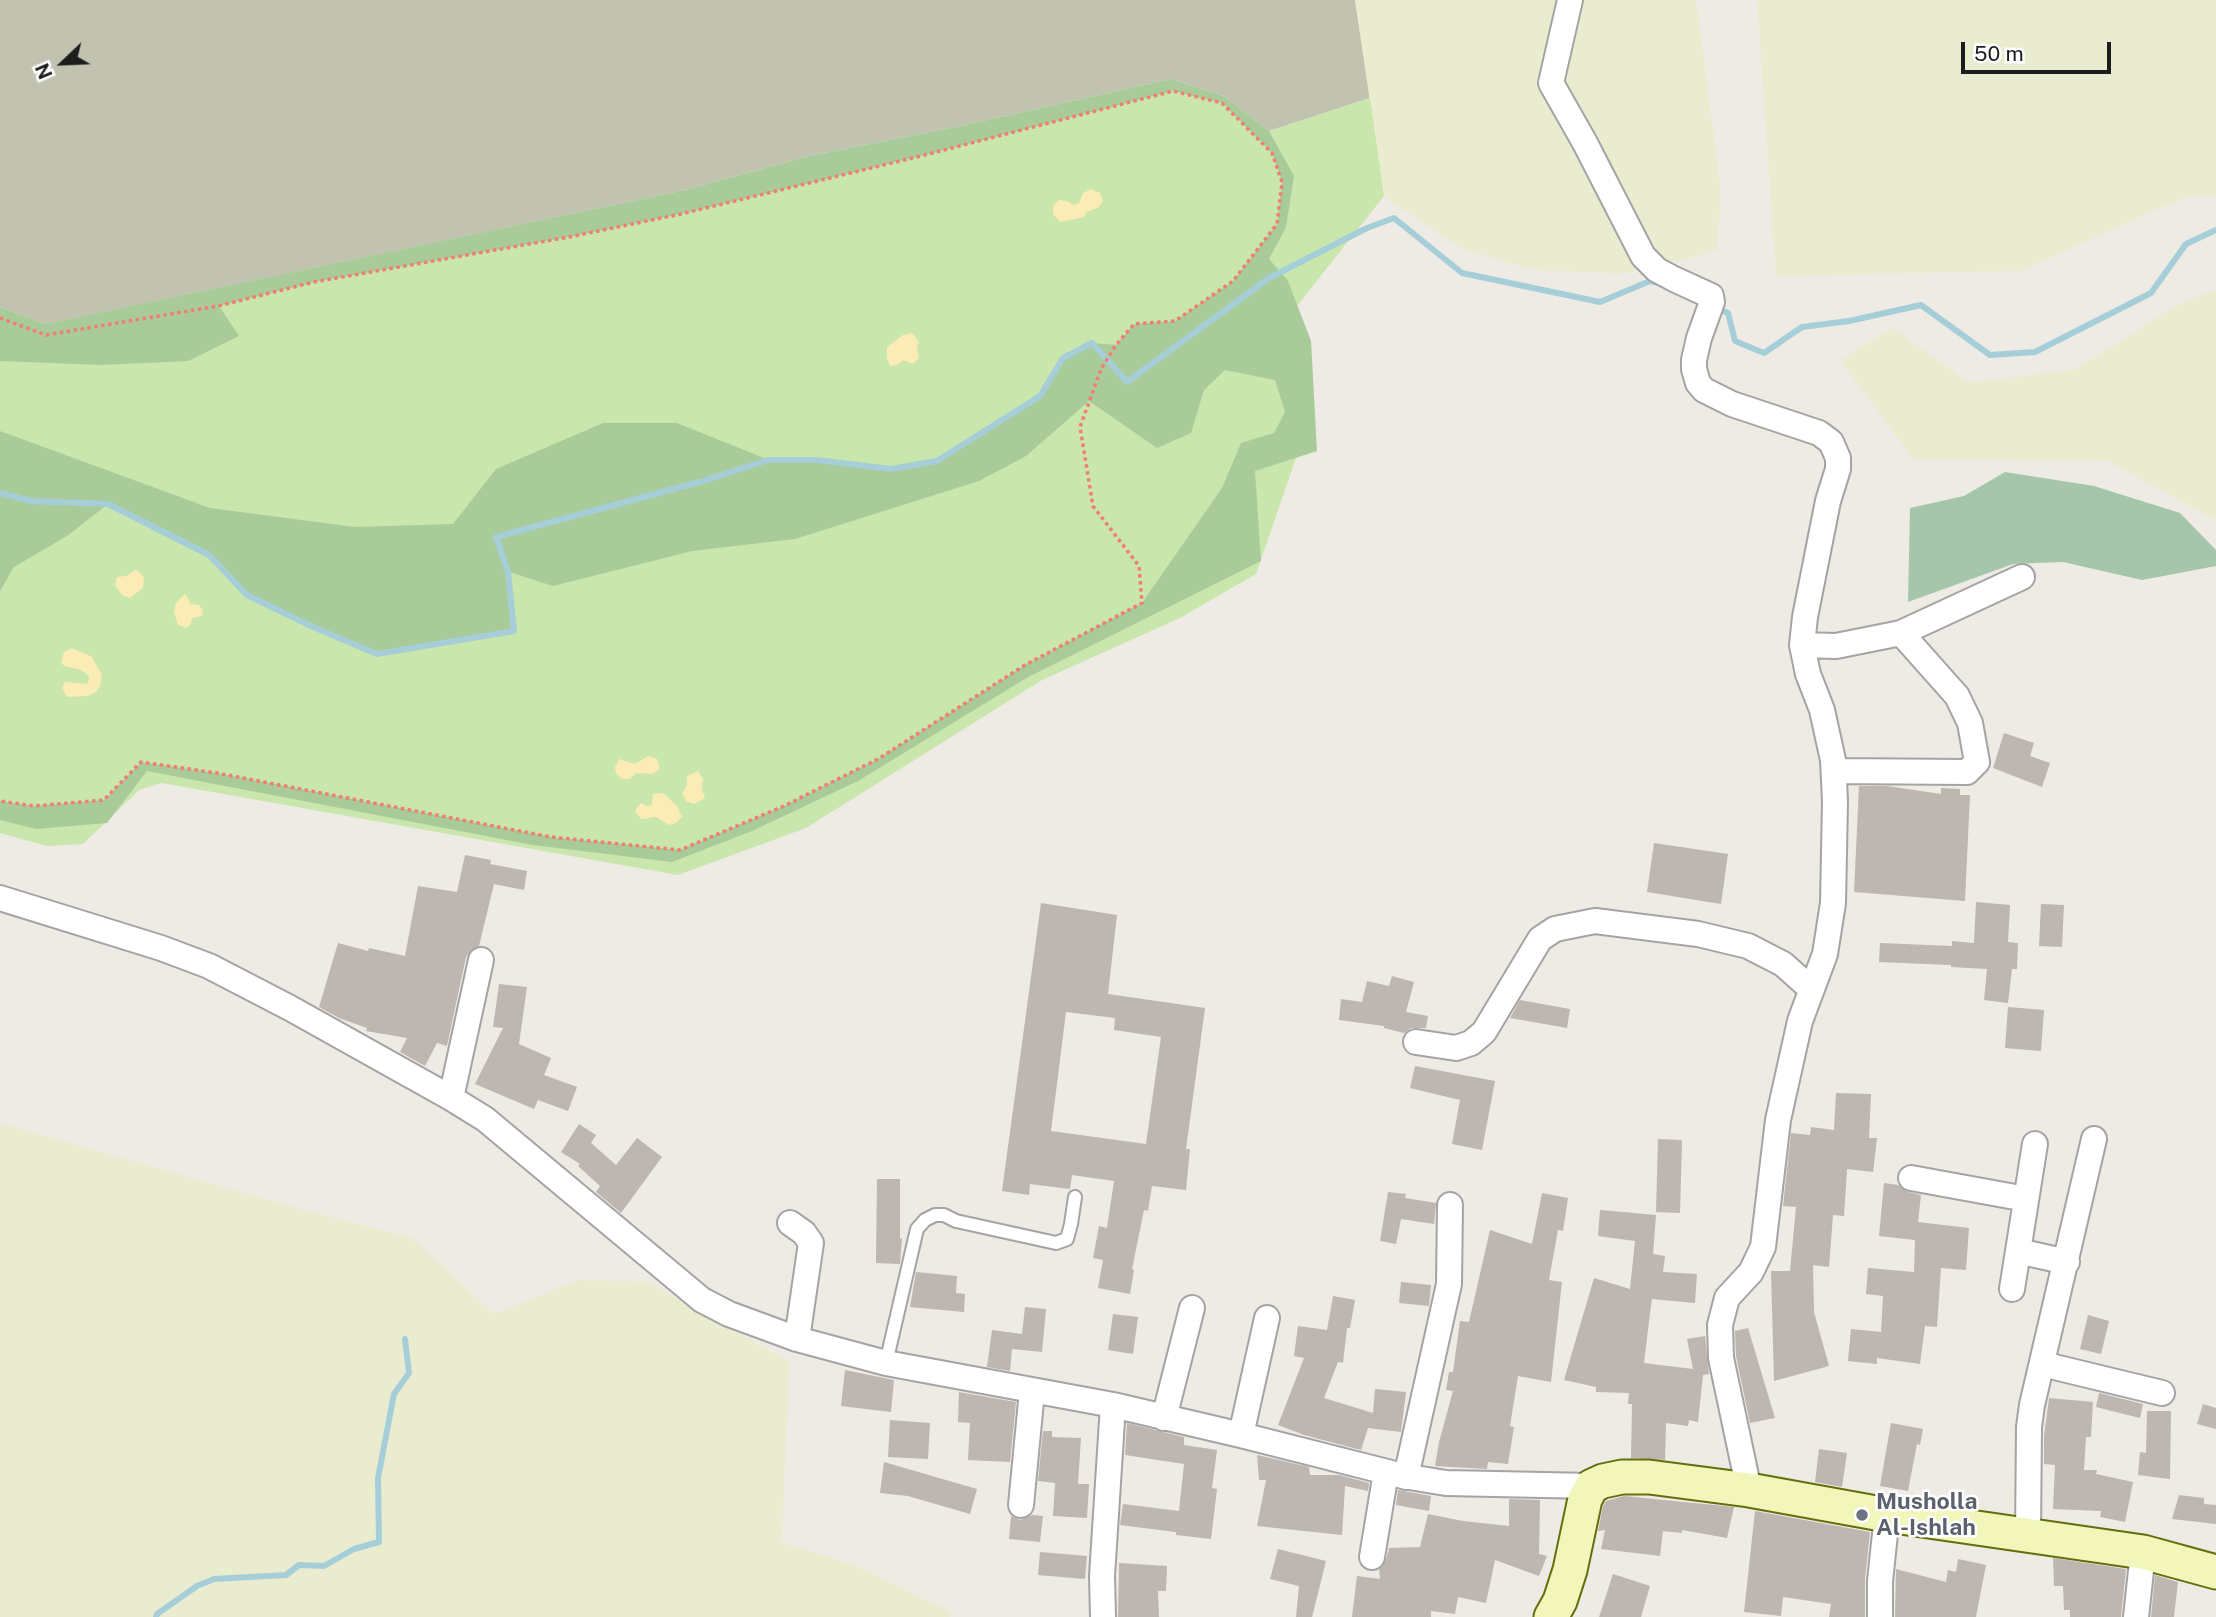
<!DOCTYPE html>
<style>
body{margin:0}
#map{position:relative;width:2216px;height:1617px;overflow:hidden;background:#eeeae4;font-family:"Public Sans",sans-serif}
canvas{display:block}
.north{position:absolute;left:28px;top:28px;width:70px;height:70px;-webkit-text-stroke:5px #fff;paint-order:stroke;rotate:247deg;font-size:19px;font-weight:700;line-height:28px;text-align:center;color:#1d1d1d}
.north::after{content:'';display:block;margin:auto;width:24px;height:32px;background:#1d1d1d;clip-path:polygon(50% 0,100% 100%,50% 72%,0 100%)}
.scale{position:absolute;left:1961px;top:42px;width:150px;height:32px;box-sizing:border-box;border:4px solid #1d1d1d;border-top:0;padding-left:9px;font-size:21px;line-height:24px;white-space:nowrap;color:#1d1d1d;-webkit-text-stroke:5px #fff;paint-order:stroke}
</style>
<div id="map">
<canvas width="2216" height="1617"></canvas>
<div class="north">N</div>
<div class="scale">50 m</div>
</div>
<script>
const c = document.querySelector('canvas').getContext('2d');
c.lineJoin = 'round';
function fillPath(path, color) {
  c.fillStyle = color;
  c.fill(path, 'evenodd');
}
function shape(rows) {
  const path = new Path2D();
  for (const r of rows) {
    path.moveTo(r[0], r[1]);
    for (let i = 2; i < r.length; i += 2) path.lineTo(r[i], r[i + 1]);
  }
  return path;
}
function strokePath(path, color, width, dash) {
  c.strokeStyle = color;
  c.lineWidth = width;
  c.lineCap = dash ? 'butt' : 'round';
  c.setLineDash(dash || []);
  c.stroke(path);
}
function label(font, color, halo, rows, align = 'center') {
  c.font = font + ' "Public Sans",sans-serif';
  c.lineWidth = 5;
  c.setLineDash([]);
  c.textBaseline = 'middle';
  c.strokeStyle = halo;
  c.fillStyle = color;
  for (const [text, x, y, turn = 0] of rows) {
    c.save();
    c.translate(x, y);
    c.rotate((+turn || 0) * Math.PI / 180);
    c.textAlign = isNaN(turn) ? turn : align;
    if (halo) c.strokeText(text, 0, 0);
    c.fillText(text, 0, 0);
    c.restore();
  }
}
const construction = shape([
 [0,0,1355,0,1370,98,1269,131,1224,96,1171,79,960,126,809,156,685,190,45,325,0,307]
]);
const farmland = shape([
 [1355,0,1696,0,1721,192,1717,251,1623,274,1535,270,1463,249,1384,196],
 [1757,0,2216,0,2216,195,2185,197,2020,271,1776,276],
 [2216,289,2216,520,2108,461,1913,459,1840,360,1893,328,1969,383,2076,369,2176,306],
 [0,1123,304,1210,412,1238,494,1314,578,1280,648,1282,789,1362,782,1542,859,1567,951,1612,950,1617,0,1617]
]);
const grass = shape([
 [1171,79,1224,96,1269,131,1370,98,1384,196,1277,331,1307,426,1256,574,1180,618,1042,680,806,828,678,875,162,783,139,790,83,844,47,846,0,833,0,307,45,324,685,190,809,156,960,126]
]);
const forest = shape([
 [1171,79,1224,96,1269,131,1294,176,1286,227,1269,259,1288,281,1311,341,1317,451,1255,471,1261,561,1028,677,858,781,752,831,672,862,533,845,147,771,107,823,36,829,0,820,0,801,34,806,104,800,141,762,217,773,551,837,680,850,784,806,878,759,1025,665,1142,603,1222,488,1241,443,1274,433,1285,412,1275,380,1225,370,1204,390,1191,433,1157,448,1089,401,1026,456,979,481,795,539,692,551,553,586,509,572,514,631,377,654,313,627,247,595,209,555,108,504,67,536,14,567,0,591,0,431,210,508,355,527,453,524,496,469,603,423,677,423,769,460,816,460,891,469,937,462,1040,396,1063,358,1092,343,1116,345,1134,324,1175,321,1233,281,1277,224,1282,182,1272,153,1222,103,1173,91,921,156,681,214,569,237,314,282,219,306,239,336,188,361,101,365,0,361,0,307,45,324,685,190,809,156,960,126]
]);
const sand = shape([
 [1091,189,1100,193,1103,201,1099,207,1087,212,1084,217,1060,222,1053,214,1053,205,1059,200,1067,201,1073,205,1079,203,1083,193],
 [912,333,919,342,917,348,919,358,913,364,903,360,897,365,890,366,887,359,887,347,903,335],
 [136,570,144,577,143,588,130,598,122,595,115,586,117,577,126,576],
 [185,594,191,604,199,605,203,610,202,616,192,618,191,624,186,628,178,625,174,612,176,603],
 [72,648,92,657,102,675,101,684,96,692,88,696,67,697,62,688,65,682,88,684,89,676,81,670,64,666,61,662,64,652],
 [648,756,657,759,660,769,653,774,636,773,630,779,622,779,616,774,615,767,619,759,635,764],
 [698,771,703,779,702,788,705,798,694,804,686,801,682,793,687,785,687,776],
 [663,793,677,806,682,817,676,823,669,825,656,817,641,819,635,811,641,803,647,806,652,805,653,794]
]);
const cemetery = shape([
 [2005,472,2094,486,2180,513,2216,550,2216,566,2142,580,2063,562,2013,564,1908,602,1910,508,1964,496]
]);
const stream = shape([
 [1716,308,1728,313,1735,341,1764,353,1802,327,1849,321,1921,305,1990,355,2035,352,2151,293,2186,244,2216,230],
 [0,493,31,501,108,504,209,555,247,595,313,627,377,654,514,631,508,572,496,537,703,481,768,460,816,460,891,469,937,461,1040,396,1063,358,1092,343,1127,382,1269,278,1367,228,1394,218,1462,273,1600,302,1650,281,1658,283],
 [156,1617,157,1614,197,1586,214,1579,286,1575,299,1565,324,1566,354,1549,379,1542,378,1478,394,1394,409,1373,405,1339]
]);
const building = shape([
 [2004,733,2034,743,2030,756,2050,763,2042,787,1993,768],
 [1859,786,1887,786,1941,794,1941,788,1960,789,1960,795,1970,795,1965,901,1854,892],
 [1654,843,1728,854,1721,904,1647,892],
 [465,855,491,860,490,864,527,871,524,890,494,884,479,946,471,950,466,957,447,1046,437,1043,425,1066,400,1052,407,1038,366,1031,367,1028,339,1018,319,1007,338,943,368,951,369,948,405,956,418,886,457,892],
 [1976,902,2010,905,2008,942,2018,943,2017,969,2012,969,2008,1003,1984,1000,1987,969,1951,967,1951,965,1879,962,1880,943,1952,946,1952,941,1974,943],
 [1041,903,1117,915,1108,994,1205,1008,1186,1149,1190,1149,1186,1190,1152,1186,1148,1211,1144,1210,1132,1269,1134,1270,1130,1294,1098,1288,1103,1260,1093,1258,1099,1226,1107,1228,1114,1181,1072,1175,1070,1189,1030,1184,1029,1195,1002,1191],
 [1066,1012,1115,1018,1114,1030,1161,1037,1146,1144,1051,1131],
 [2041,904,2064,905,2062,947,2039,946],
 [1392,976,1414,982,1406,1012,1428,1016,1426,1028,1411,1028,1404,1033,1384,1028,1384,1026,1339,1020,1341,999,1362,1002,1367,981,1389,986],
 [499,984,527,987,519,1044,551,1058,544,1075,577,1087,568,1111,538,1100,534,1109,475,1084,503,1028,493,1027],
 [1520,1000,1570,1009,1567,1028,1510,1018],
 [2008,1007,2044,1010,2041,1051,2005,1048],
 [1415,1066,1495,1081,1482,1150,1452,1144,1460,1100,1410,1088],
 [1836,1093,1871,1094,1869,1138,1877,1138,1873,1172,1847,1169,1844,1216,1833,1215,1829,1267,1813,1265,1814,1312,1829,1366,1774,1381,1771,1271,1790,1271,1796,1207,1783,1206,1791,1133,1810,1135,1811,1127,1834,1130],
 [579,1124,596,1135,591,1143,616,1165,637,1138,662,1157,621,1213,596,1192,600,1186,578,1166,580,1164,561,1152],
 [1658,1139,1682,1140,1680,1213,1656,1212],
 [877,1179,900,1179,900,1238,902,1239,900,1264,876,1263],
 [1884,1183,1898,1185,1908,1192,1921,1195,1918,1222,1969,1228,1966,1270,1941,1268,1937,1327,1925,1326,1920,1364,1877,1358,1877,1364,1848,1361,1851,1329,1881,1332,1883,1296,1866,1294,1868,1268,1914,1272,1915,1240,1879,1236],
 [1388,1192,1406,1194,1405,1198,1436,1203,1434,1224,1401,1219,1396,1244,1380,1241],
 [1542,1193,1568,1198,1563,1231,1558,1230,1549,1280,1562,1282,1551,1382,1518,1376,1510,1426,1514,1427,1508,1464,1488,1462,1487,1469,1435,1466,1439,1442,1453,1391,1446,1390,1449,1372,1453,1372,1460,1321,1469,1322,1490,1230,1532,1244],
 [1600,1210,1656,1215,1653,1254,1665,1256,1663,1272,1697,1274,1695,1303,1652,1299,1650,1313,1644,1363,1693,1369,1687,1339,1705,1336,1709,1374,1703,1375,1698,1422,1689,1420,1688,1426,1666,1423,1665,1460,1631,1458,1632,1404,1628,1404,1629,1393,1596,1392,1596,1387,1564,1380,1594,1278,1630,1289,1635,1241,1598,1236],
 [916,1272,957,1276,956,1293,965,1294,964,1312,910,1307],
 [1401,1282,1431,1285,1429,1306,1399,1303],
 [1333,1296,1355,1300,1350,1328,1347,1328,1343,1363,1338,1362,1324,1398,1373,1413,1375,1389,1406,1392,1401,1432,1368,1428,1361,1450,1304,1435,1278,1425,1304,1358,1294,1356,1298,1326,1327,1330],
 [1025,1307,1046,1309,1042,1352,1012,1349,1010,1371,987,1367,992,1330,1022,1334],
 [1113,1314,1138,1317,1133,1354,1108,1350],
 [2088,1315,2109,1321,2101,1354,2080,1349],
 [1748,1328,1775,1418,1750,1423,1736,1356,1735,1331],
 [845,1370,894,1380,891,1412,841,1406],
 [959,1392,1016,1402,1010,1462,968,1460,970,1423,958,1422],
 [2099,1393,2143,1404,2140,1418,2096,1407],
 [2049,1398,2093,1402,2091,1437,2086,1437,2084,1470,2097,1470,2096,1474,2133,1482,2125,1522,2100,1517,2101,1511,2053,1509,2055,1465,2044,1464,2044,1436],
 [2203,1404,2216,1408,2216,1429,2197,1424],
 [2147,1411,2171,1411,2170,1479,2138,1475,2140,1452,2146,1453],
 [890,1420,930,1423,928,1459,888,1457],
 [1127,1423,1184,1437,1184,1445,1217,1450,1212,1488,1217,1489,1211,1539,1176,1535,1176,1532,1120,1525,1123,1504,1179,1511,1184,1464,1125,1455],
 [1891,1423,1923,1429,1920,1445,1917,1444,1908,1491,1880,1486],
 [1043,1431,1052,1431,1052,1437,1081,1438,1078,1484,1089,1484,1087,1518,1053,1516,1055,1483,1038,1481],
 [1819,1449,1847,1453,1842,1487,1815,1482],
 [1257,1455,1309,1467,1310,1475,1339,1475,1369,1483,1368,1491,1345,1486,1342,1535,1257,1526,1266,1480,1259,1480],
 [884,1462,977,1489,970,1514,908,1496,880,1493],
 [1398,1490,1431,1496,1429,1511,1396,1505],
 [2179,1495,2204,1498,2204,1504,2216,1505,2216,1524,2172,1519],
 [1624,1496,1734,1507,1727,1538,1682,1530,1682,1533,1663,1531,1660,1556,1601,1549,1605,1530,1598,1531,1603,1506,1606,1501],
 [1509,1499,1540,1500,1539,1554,1547,1556,1539,1576,1495,1560,1486,1603,1458,1597,1455,1614,1431,1611,1431,1617,1352,1617,1357,1576,1380,1579,1379,1570,1386,1560,1389,1548,1420,1547,1428,1514,1463,1521,1509,1526],
 [1755,1511,1870,1532,1865,1579,1865,1617,1829,1617,1831,1604,1783,1597,1781,1616,1744,1612],
 [1032,1515,1043,1516,1040,1542,1009,1539,1011,1516,1020,1520],
 [1278,1549,1326,1561,1312,1617,1296,1617,1299,1586,1270,1579],
 [1040,1552,1087,1556,1085,1579,1038,1575],
 [2053,1558,2126,1569,2121,1617,2070,1617,2070,1610,2064,1610,2063,1586,2054,1586],
 [1958,1559,1986,1565,1976,1617,1895,1617,1896,1569,1946,1582,1948,1570,1956,1572],
 [1119,1563,1167,1566,1166,1591,1158,1591,1159,1617,1118,1617],
 [1613,1574,1650,1586,1641,1617,1599,1617],
 [2155,1575,2178,1582,2174,1617,2151,1617]
]);
const path = shape([
 [0,318,46,335,218,306,314,282,569,237,681,214,921,156,1173,91,1222,103,1272,153,1282,182,1277,224,1233,281,1175,321,1134,324,1116,345,1101,369,1080,427,1093,506,1139,566,1142,603,1025,665,878,759,784,806,680,850,551,837,217,773,141,762,104,800,34,806,0,801]
]);
const lane = shape([
 [886,1363,917,1229,925,1220,935,1215,944,1215,956,1221,1056,1243,1067,1239,1071,1224,1075,1197]
]);
const street = shape([
 [1570,0,1551,83,1585,143,1643,256,1657,270,1674,279,1711,296,1712,302,1699,338,1694,360,1694,369,1698,383,1704,390,1732,404,1819,433,1831,442,1838,458,1838,469,1828,501,1805,617,1802,645,1808,674,1822,710,1833,760,1835,801,1833,903,1825,954,1800,1021,1778,1120,1763,1247,1751,1272,1727,1298,1720,1325,1721,1358,1749,1490],
 [1802,645,1836,646,1901,633,2022,577],
 [1834,771,1967,772,1977,762,1970,723,1957,696,1901,633],
 [0,898,161,948,209,966,290,1008,451,1098,485,1119,702,1300,729,1314,797,1339,886,1363,1113,1405,1241,1435,1403,1476,1446,1483,1592,1486],
 [1416,1042,1456,1048,1471,1043,1484,1032,1540,939,1555,929,1595,921,1698,934,1748,946,1783,964,1811,989],
 [451,1098,481,960],
 [1911,1178,2026,1199],
 [790,1223,804,1233,811,1243,797,1339],
 [2018,1251,2067,1262],
 [2012,1289,2035,1144],
 [2042,1364,2162,1393],
 [1164,1418,1192,1308],
 [1241,1435,1267,1318],
 [1406,1477,1449,1284,1450,1205],
 [1021,1505,1032,1391],
 [2028,1536,2029,1427,2032,1405,2094,1139],
 [1372,1557,1386,1472],
 [1103,1617,1102,1576,1113,1405],
 [1880,1617,1880,1581,1887,1515],
 [2136,1617,2143,1552]
]);
const secondary = shape([
 [1551,1617,1560,1601,1570,1570,1585,1499,1592,1486,1603,1481,1622,1477,1649,1477,1749,1490,1887,1515,2143,1552,2216,1572]
]);
const markers = [
 [1862,1515,7,"#6b7280"]
];
const worshipNames = [
 ["Musholla",1876,1502],
 ["Al-Ishlah",1876,1528]
];
fillPath(construction, '#c2c2b0');
fillPath(farmland, '#eaecd0');
fillPath(grass, '#c9e6ac');
fillPath(forest, '#a9cb9a');
fillPath(sand, '#fbecb5');
fillPath(cemetery, '#a6c6ab');
strokePath(stream, '#a6ced9', 6);
fillPath(building, '#beb6b0');
strokePath(lane, '#a4a4a4', 16);
strokePath(street, '#a4a4a4', 28);
strokePath(secondary, '#646e0a', 37);
strokePath(path, '#f27d70', 3.5, [3.5, 3.5]);
strokePath(lane, '#fff', 12);
strokePath(street, '#fff', 24);
strokePath(secondary, '#f3f6ba', 33);
for (const [x, y, r, color] of markers) {
  const dot = new Path2D();
  dot.arc(x, y, r, 0, 2 * Math.PI);
  c.fillStyle = color;
  c.fill(dot);
  strokePath(dot, '#fff', 2.5);
}
label('bold 23px', '#5b616d', '#fff', worshipNames, 'left');
</script>
